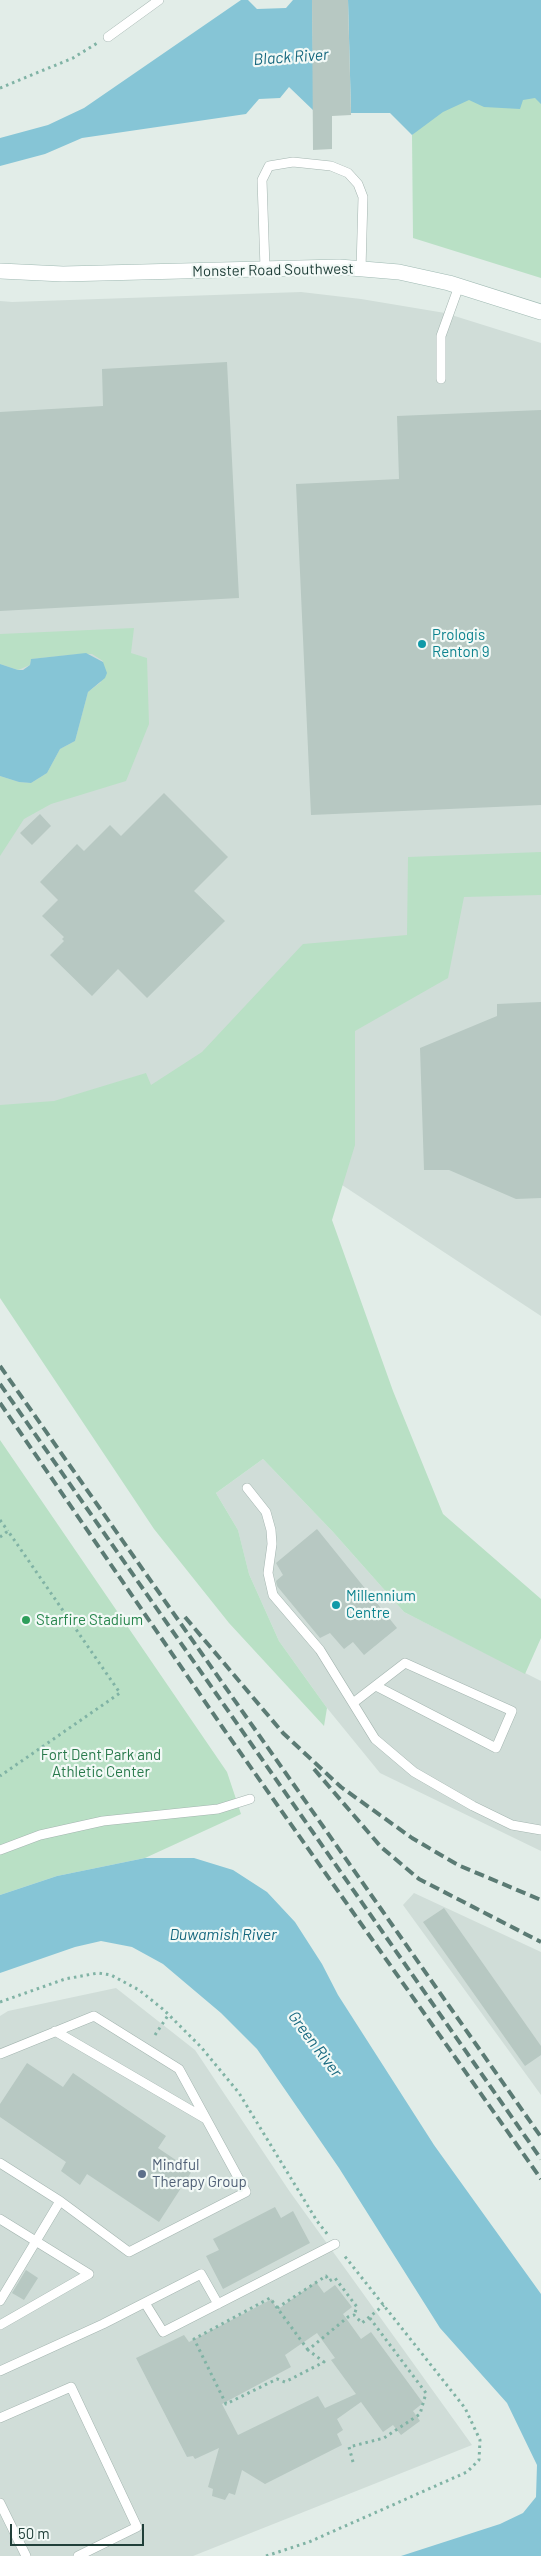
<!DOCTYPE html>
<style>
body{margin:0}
#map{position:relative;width:541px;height:2556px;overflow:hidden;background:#e2ede8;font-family:Barlow,sans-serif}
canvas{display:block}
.scale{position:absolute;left:10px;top:2524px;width:134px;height:22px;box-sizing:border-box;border:2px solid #203f39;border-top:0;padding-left:6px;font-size:15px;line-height:18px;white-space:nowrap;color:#203f39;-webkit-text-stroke:4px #f2f9f6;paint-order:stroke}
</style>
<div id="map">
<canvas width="541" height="2556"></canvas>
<div class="scale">50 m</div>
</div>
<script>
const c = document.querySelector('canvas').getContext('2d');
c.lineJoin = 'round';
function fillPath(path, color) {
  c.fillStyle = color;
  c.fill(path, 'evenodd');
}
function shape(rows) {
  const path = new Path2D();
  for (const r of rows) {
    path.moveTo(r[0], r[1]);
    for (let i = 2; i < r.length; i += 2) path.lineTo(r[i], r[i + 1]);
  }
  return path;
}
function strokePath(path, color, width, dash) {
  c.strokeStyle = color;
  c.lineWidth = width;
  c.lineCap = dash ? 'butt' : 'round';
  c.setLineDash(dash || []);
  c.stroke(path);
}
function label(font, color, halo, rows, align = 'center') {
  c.font = font + ' Barlow,sans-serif';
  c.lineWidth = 4.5;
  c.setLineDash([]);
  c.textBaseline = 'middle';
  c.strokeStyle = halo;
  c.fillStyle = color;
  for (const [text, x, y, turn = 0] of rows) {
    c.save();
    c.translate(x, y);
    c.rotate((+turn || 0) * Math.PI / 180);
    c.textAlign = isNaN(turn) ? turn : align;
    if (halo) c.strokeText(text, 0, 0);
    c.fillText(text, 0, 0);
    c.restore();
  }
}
const built = shape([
 [301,292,361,299,445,313,541,343,541,1316,257,1129,0,1135,0,301,12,302],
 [263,1459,333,1532,404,1612,541,1681,541,1851,380,1773,327,1708,279,1641,249,1574,238,1530,216,1493],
 [414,1893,541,1952,541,2095,403,1905],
 [116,1988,195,2050,290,2192,472,2445,193,2556,0,2556,0,2016,8,2011]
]);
const green = shape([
 [541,0,541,278,413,238,412,135],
 [134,628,131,653,147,658,149,724,126,781,51,804,24,819,0,856,0,776,19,782,31,783,47,773,60,749,75,741,88,692,101,682,103,661,92,654,79,654,31,659,30,665,18,670,0,664,0,634],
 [541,852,541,895,464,897,448,978,355,1031,355,1145,332,1220,393,1391,443,1514,541,1599,541,1638,525,1674,404,1612,333,1532,263,1459,216,1493,238,1530,249,1574,279,1641,327,1708,324,1726,229,1623,154,1529,0,1298,0,1105,54,1101,146,1073,151,1085,202,1052,303,944,407,935,408,857],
 [0,1440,227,1772,241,1814,145,1858,57,1876,0,1895]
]);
const water = shape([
 [241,0,248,0,257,9,286,8,293,0,312,0,314,111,289,87,280,98,259,99,246,114,82,138,45,154,0,166,0,138,48,125,84,108],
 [348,0,541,0,541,104,535,98,523,100,520,109,484,107,469,100,443,112,412,135,390,113,351,113],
 [86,653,103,662,107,673,105,678,88,692,75,741,60,749,47,773,31,783,19,782,0,776,0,664,18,670,23,670,30,665,31,659],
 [145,1858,194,1858,233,1870,267,1892,295,1922,322,1964,338,1995,434,2145,541,2294,541,2556,401,2556,500,2524,523,2513,536,2497,537,2465,507,2403,440,2328,339,2168,257,2049,221,2013,163,1964,132,1947,101,1941,75,1947,0,1973,0,1895,57,1876]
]);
const building = shape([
 [312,0,348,0,351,115,332,116,332,149,313,150],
 [227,362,239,598,0,611,0,412,103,406,102,369],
 [541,410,541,805,311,815,296,484,399,479,397,416],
 [164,793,228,857,194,891,225,921,147,998,118,969,92,996,50,955,64,941,62,939,64,937,42,916,58,900,40,882,77,844,84,851,110,825,121,836],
 [40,814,51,826,32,845,20,833],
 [541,1002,541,1198,516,1199,449,1170,424,1170,420,1048,497,1016,497,1004],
 [317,1529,397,1628,364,1655,353,1642,344,1649,330,1633,320,1638,277,1586,276,1581,283,1575,276,1563],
 [444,1908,541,2046,541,2055,525,2066,423,1922],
 [27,2063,63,2087,73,2073,166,2136,158,2148,192,2171,159,2222,87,2174,80,2185,61,2171,66,2162,0,2117,0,2104],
 [275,2207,281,2218,293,2211,310,2243,223,2289,206,2256,219,2250,213,2239],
 [26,2270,38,2278,24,2300,12,2293],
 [316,2282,324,2293,335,2285,352,2307,343,2314,361,2339,371,2332,423,2403,413,2411,420,2421,401,2435,393,2425,383,2432,361,2402,337,2419,343,2430,337,2434,342,2445,265,2484,242,2470,235,2495,229,2493,225,2500,212,2496,213,2489,208,2487,219,2448,195,2459,193,2456,187,2457,136,2358,184,2335,189,2342,272,2299,277,2310],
 [317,2333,335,2358,331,2360,356,2394,325,2408,318,2396,238,2435,222,2404,291,2367,285,2355]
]);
const path = shape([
 [0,88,73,58,99,42],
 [0,1520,8,1531],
 [0,1537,8,1531,120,1693,0,1776],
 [0,2002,65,1979,98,1973,111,1975,139,1990,164,2010,201,2047,239,2093,317,2221,328,2235],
 [155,2035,169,2014],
 [277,2308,326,2276,329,2281,335,2278,357,2307,354,2315],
 [308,2350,270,2298,194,2339,226,2404,277,2379,285,2382,324,2362,308,2350,348,2317,354,2315,362,2323,384,2305],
 [353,2462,349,2447,384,2438,420,2414,426,2393,369,2317],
 [266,2556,309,2542,467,2472,479,2460,480,2440,465,2408,343,2254]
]);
const lane = shape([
 [108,37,159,0],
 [265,268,262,180,269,166,293,162,331,166,348,173,358,184,363,197,361,269],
 [441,379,441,336,459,286],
 [247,1488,266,1512,271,1530,272,1544,268,1573,273,1595,320,1650,375,1739,414,1772,473,1806,512,1825,541,1830],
 [353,1703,405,1663,512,1711,496,1748,376,1686],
 [0,1850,40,1835,103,1821,218,1809,250,1799],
 [55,2031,206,2119],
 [0,2054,94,2016,179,2069,246,2192,129,2252,60,2201,0,2163],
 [0,2219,89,2274,0,2325],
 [0,2301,60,2201],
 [145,2303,163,2332,335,2244],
 [0,2371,103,2324,201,2274,218,2304],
 [0,2418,71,2387,137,2527,78,2556],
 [0,2503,26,2556]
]);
const secondary = shape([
 [0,271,63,274,339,267,399,272,449,283,541,312]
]);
const rail = shape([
 [0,1366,541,2137],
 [0,1384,541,2159],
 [0,1403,223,1728,541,2179],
 [185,1617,283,1733,341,1787,412,1838,458,1865,541,1900],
 [314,1769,381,1847,419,1879,541,1942]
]);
const markers = [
 [422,644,5,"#0f9aa8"],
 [336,1605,5,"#0f9aa8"],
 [26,1620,5,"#2e9e5b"],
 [142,2174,5,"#5c6f8a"]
];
const streetNames = [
 ["Monster Road Southwest",273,270,-1]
];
const cultureNames = [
 ["Prologis",432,635],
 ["Renton 9",432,652],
 ["Millennium",346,1596],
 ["Centre",346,1613]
];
const leisureNames = [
 ["Starfire Stadium",36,1620]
];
const parkNames = [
 ["Fort Dent Park and",101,1755],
 ["Athletic Center",101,1772]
];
const serviceNames = [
 ["Mindful",152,2165],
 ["Therapy Group",152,2182]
];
const waterNames = [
 ["Black River",291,57,-4],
 ["Duwamish River",223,1935],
 ["Green River",315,2044,53]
];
fillPath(built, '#d0ddd8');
fillPath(green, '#b9e0c5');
fillPath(water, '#86c5d6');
fillPath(building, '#b7c8c2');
strokePath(lane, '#a4b5b0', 10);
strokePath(secondary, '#9fb9b2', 16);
strokePath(path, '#80b3a5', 3, [2.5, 4]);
strokePath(lane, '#fff', 9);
strokePath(secondary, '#fff', 15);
strokePath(rail, '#5b7b74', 4, [10, 5]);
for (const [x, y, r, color] of markers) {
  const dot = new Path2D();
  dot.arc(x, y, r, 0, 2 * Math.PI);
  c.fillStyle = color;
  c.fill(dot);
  strokePath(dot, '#f2f9f6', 2);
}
label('15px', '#203f39', '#f2f9f6', streetNames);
label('15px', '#0d838f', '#f2f9f6', cultureNames, 'left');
label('15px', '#27864d', '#f2f9f6', leisureNames, 'left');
label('15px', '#28794b', '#f2f9f6', parkNames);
label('15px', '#4e5e75', '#f2f9f6', serviceNames, 'left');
label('italic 16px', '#16687f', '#f2f9f6', waterNames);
</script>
